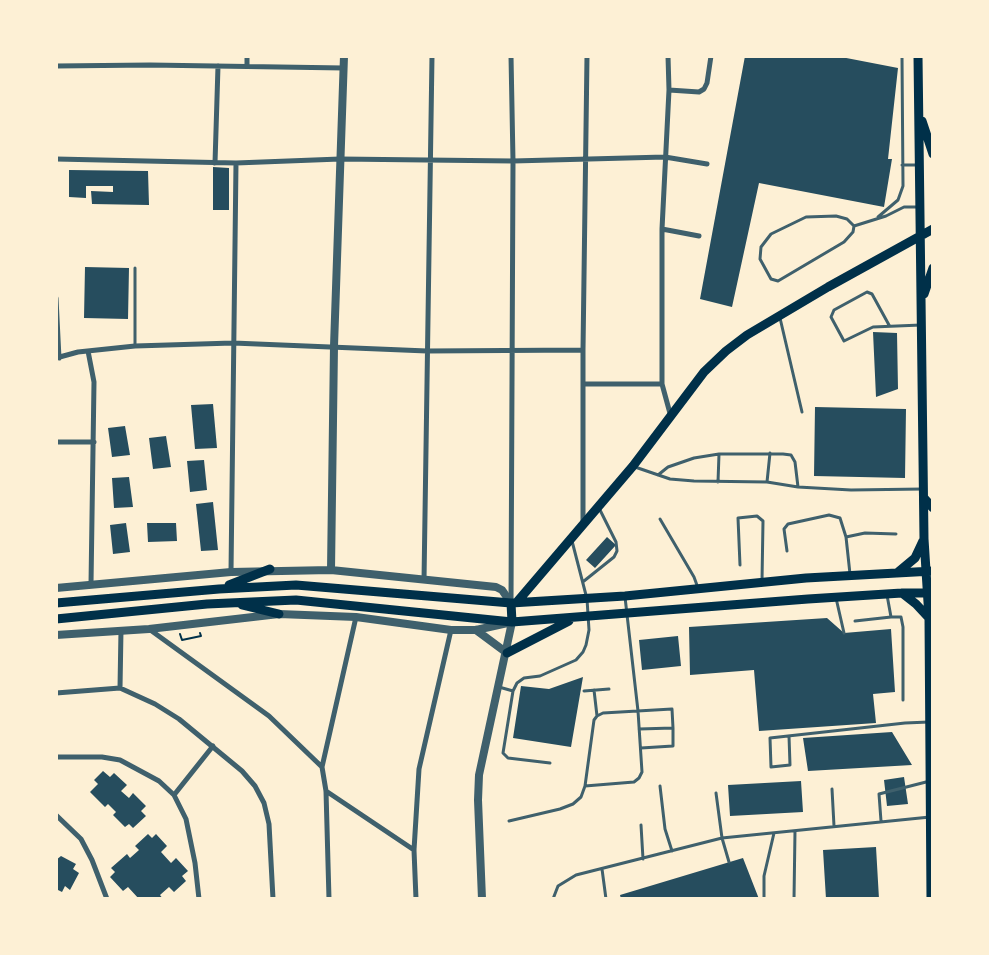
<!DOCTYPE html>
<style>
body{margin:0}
#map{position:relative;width:989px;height:955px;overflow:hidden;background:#fdf0d5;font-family:"Exo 2",sans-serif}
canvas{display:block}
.frame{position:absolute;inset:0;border:58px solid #fdf0d5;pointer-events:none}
</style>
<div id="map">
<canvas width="989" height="955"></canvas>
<div class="frame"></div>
</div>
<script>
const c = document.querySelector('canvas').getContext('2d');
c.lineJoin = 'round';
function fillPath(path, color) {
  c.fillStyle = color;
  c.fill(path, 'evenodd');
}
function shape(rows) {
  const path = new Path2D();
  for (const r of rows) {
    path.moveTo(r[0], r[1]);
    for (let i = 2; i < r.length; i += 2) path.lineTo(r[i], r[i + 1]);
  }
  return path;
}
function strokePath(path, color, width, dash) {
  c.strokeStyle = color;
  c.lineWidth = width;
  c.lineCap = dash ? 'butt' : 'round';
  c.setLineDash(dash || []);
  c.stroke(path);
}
const building = shape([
 [745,56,836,56,898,68,888,159,892,159,884,207,759,183,732,307,700,299],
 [213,167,229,168,229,210,213,210],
 [69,170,148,171,149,205,92,204,91,191,113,192,113,186,86,186,86,198,69,197],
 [85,267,129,268,128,319,84,318],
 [873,332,897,333,898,389,876,397],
 [213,404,217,448,195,449,191,405],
 [815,407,906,409,905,478,814,476],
 [125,426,130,455,112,457,108,428],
 [166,436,171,467,153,469,149,438],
 [204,460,207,490,190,492,187,461],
 [129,477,133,507,114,508,112,478],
 [213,502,218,550,201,551,196,504],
 [126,523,130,552,113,554,110,525],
 [147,523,176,523,177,541,148,542],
 [607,537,616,545,595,568,586,560],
 [827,618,844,633,891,629,895,692,873,694,876,723,759,731,754,670,690,675,689,627],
 [678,636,681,666,642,670,639,640],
 [583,677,571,747,513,738,521,686,549,689],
 [892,732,912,765,808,771,803,738],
 [103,771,110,777,114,773,127,785,121,791,129,798,133,793,146,806,141,811,146,816,133,828,129,824,125,827,113,815,116,812,108,804,105,807,90,792,98,784,94,780],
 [904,777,908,804,887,806,884,780],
 [801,781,803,812,730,816,728,785],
 [148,834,152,838,156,834,167,846,161,852,171,863,176,858,188,871,182,876,186,881,174,892,169,887,160,895,163,899,139,899,128,887,123,891,110,877,115,872,111,868,127,854,130,858,139,850,135,846],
 [876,847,879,899,826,899,823,850],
 [61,856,76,864,73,869,79,873,70,890,65,886,62,892,56,889,56,860],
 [743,858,759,899,621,899,620,895]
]);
const path = shape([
 [180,634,182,640,201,636,200,633]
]);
const service = shape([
 [902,165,919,165],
 [878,217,898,200,903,186,902,56],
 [854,226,847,219,836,216,806,217,771,234,761,247,760,259,771,279,778,281,844,242,853,232,854,226,886,216,904,207,919,207],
 [135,268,135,346],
 [780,318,802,412],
 [889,325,872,294,867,292,834,310,831,317,844,341,873,327,921,325],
 [635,467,670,479,694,481,767,482,798,487,851,490,923,489],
 [658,475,668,467,694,458,719,454,783,454,791,455,795,462,798,487],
 [718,482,719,454],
 [767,482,770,453],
 [660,519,694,577,698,588],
 [787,551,784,529,788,524,829,515,840,518,846,537],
 [740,565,738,518,757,516,763,521,762,581],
 [850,574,846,537,865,533,896,534],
 [584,581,614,557,617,551,616,542,599,508],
 [887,595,891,617,901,617,903,627,903,700],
 [836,598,844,633],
 [855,621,891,617],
 [499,687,513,691],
 [594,690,597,716],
 [584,691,609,689],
 [639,729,673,728,673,746,641,748],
 [789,736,790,765,771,767,770,738,905,723,929,722],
 [550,763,508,758,503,753,513,691,517,683,524,678,540,676,576,660,583,652,586,645,589,630,587,599,572,541],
 [585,786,634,782,639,778,642,772,638,711,625,597],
 [660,786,665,829,672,851],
 [832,789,834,826],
 [716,793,722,838,729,862],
 [509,821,560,809,573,804,581,797,585,786,594,720,597,716,603,713,672,709,673,728],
 [881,821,879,794,930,781],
 [641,825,643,859],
 [602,869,606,899],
 [553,899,558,886,576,875,722,838,930,817],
 [764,899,764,876,774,833],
 [794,899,795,831]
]);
const minor = shape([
 [247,56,247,66],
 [668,56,669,90,662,229,662,384,671,417],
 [56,66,150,65,344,68],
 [669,90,699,92,704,89,707,83,711,56],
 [56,159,236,163,340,159,513,161,665,157,707,164],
 [215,163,218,66],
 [662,229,699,236],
 [56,298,59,358],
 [88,351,94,382,91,584],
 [56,358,78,352,135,346,233,343,427,351,583,350],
 [584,384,662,384],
 [56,442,94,442],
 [583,523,583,350,587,56],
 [231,572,236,163],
 [424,580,432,56],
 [511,602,513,161,511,56],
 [149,629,269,716,322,767],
 [121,630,120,688,155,704,179,719,242,771,255,786,264,803,269,824,273,899],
 [56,693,120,688],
 [56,757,102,757,120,760,159,781,174,795,186,819,195,863,199,899],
 [326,791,414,850],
 [174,795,213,746],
 [56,815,81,839,92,860,107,899],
 [329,899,326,791,322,767,356,617],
 [416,899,414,850,419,769,451,630]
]);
const tertiary = shape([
 [331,570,334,346,344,56],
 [56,588,231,572,331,570,496,587,502,590,511,603],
 [476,630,507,653],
 [56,635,149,629,279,614,356,617,451,630,476,630,512,622,479,775,478,800,482,899]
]);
const secondary = shape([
 [918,56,924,539,929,618,931,899],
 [922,121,933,154],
 [924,294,933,268],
 [924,498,933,508],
 [897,573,915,558,923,541],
 [229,585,270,569],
 [902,593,916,604,929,618],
 [517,602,633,466,704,372,726,351,747,335,828,287,933,229],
 [56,603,219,589,296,585,511,603,625,596,806,578,933,571],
 [511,603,512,622],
 [242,605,279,614],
 [56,619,207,604,296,600,512,622,808,599,902,593,933,593],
 [507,653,569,621]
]);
fillPath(building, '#264d5e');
strokePath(path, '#003049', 2);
strokePath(service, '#3f606c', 3);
strokePath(minor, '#3f606c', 5);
strokePath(tertiary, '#3f606c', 8);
strokePath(secondary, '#003049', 9);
</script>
